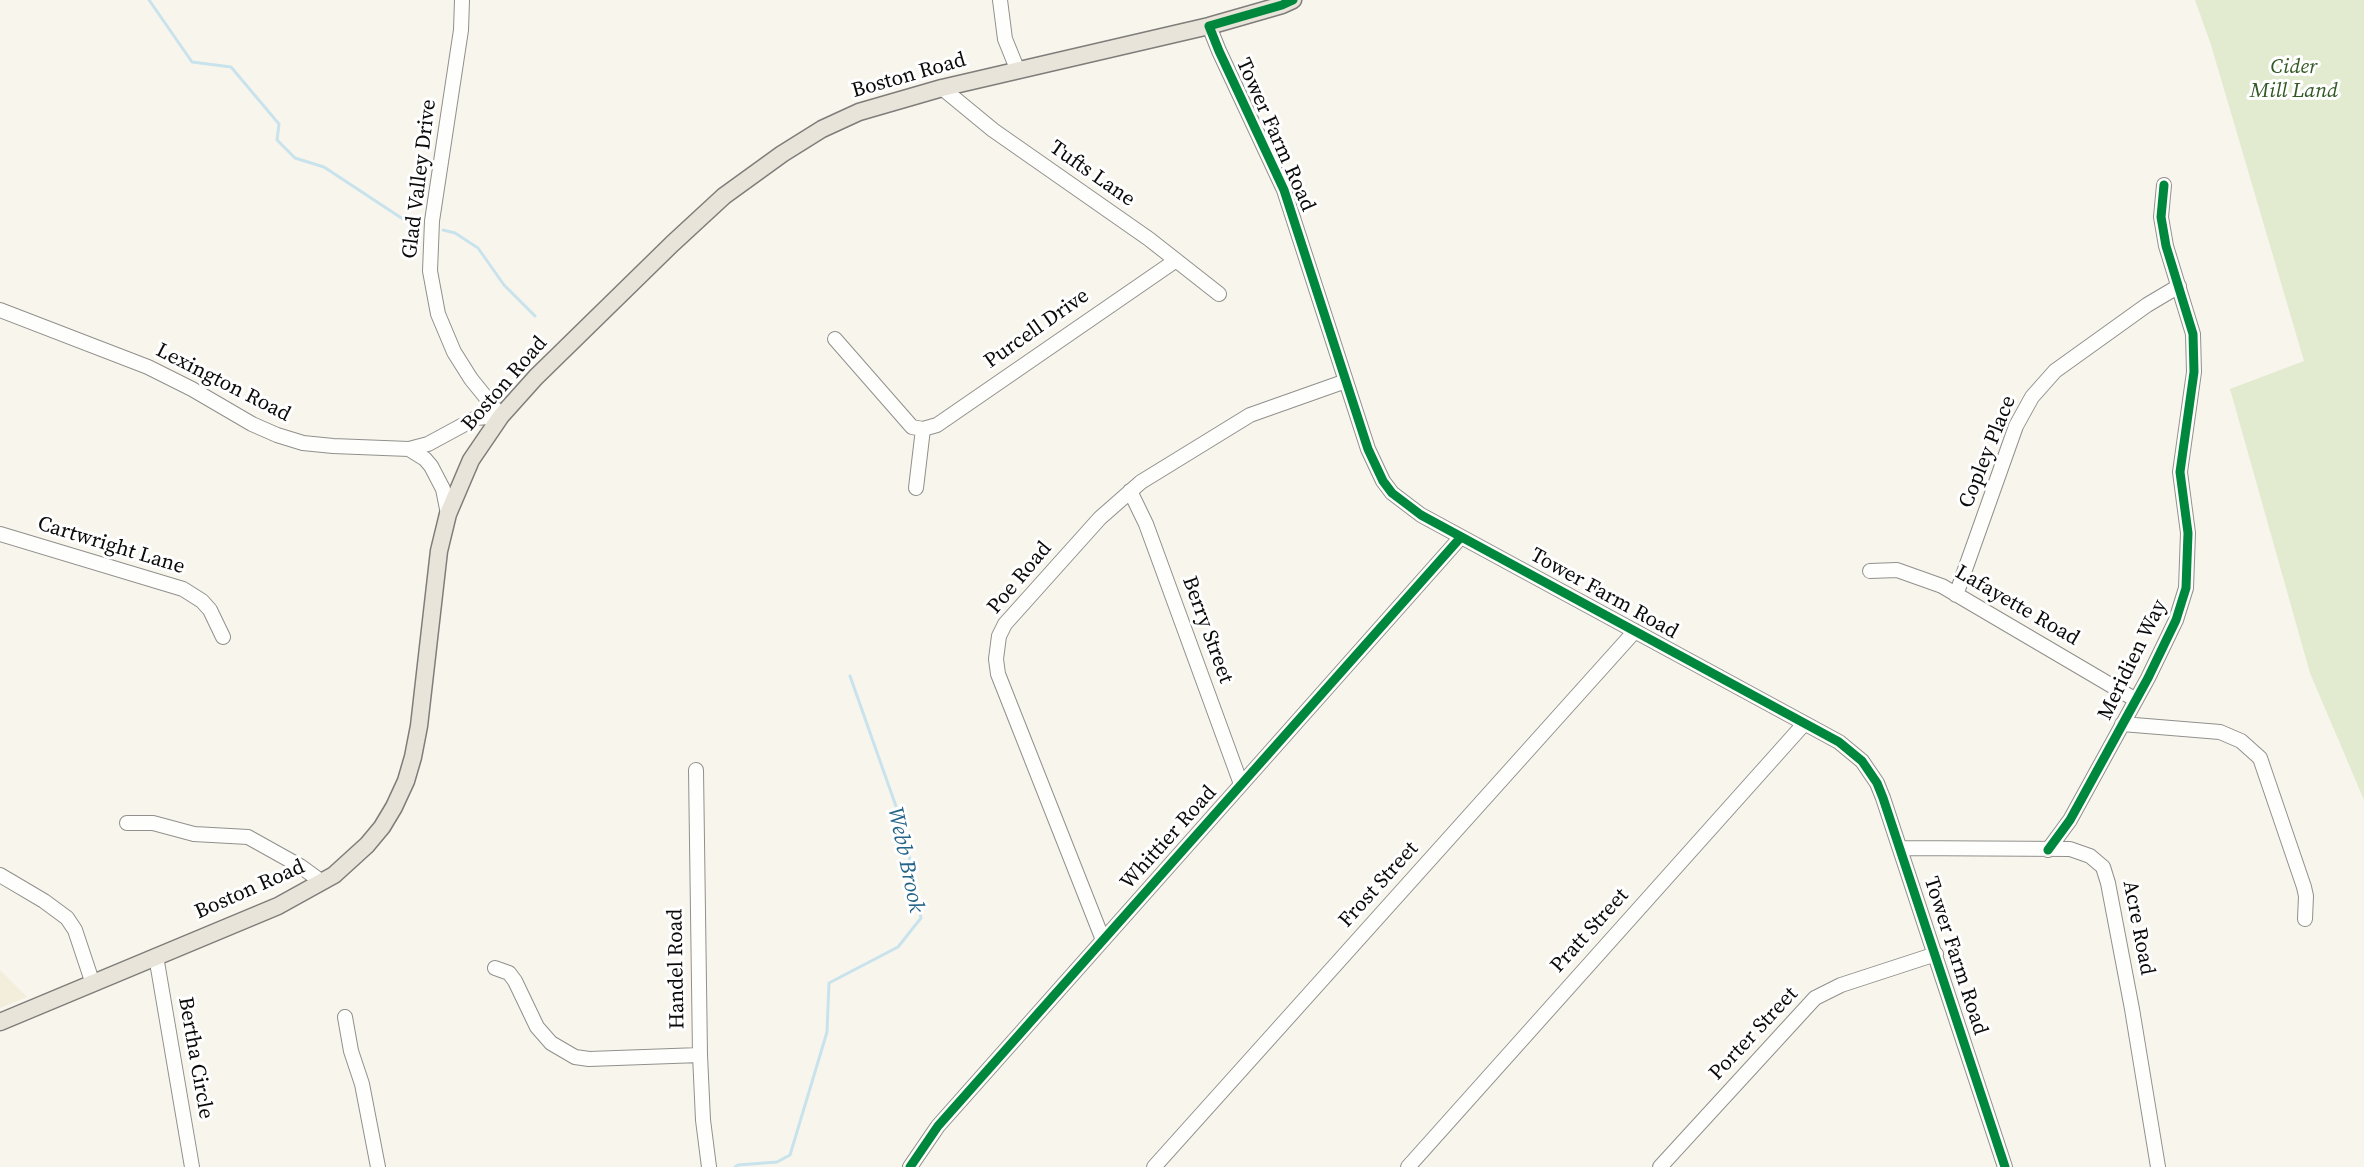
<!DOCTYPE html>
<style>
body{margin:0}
canvas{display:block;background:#f8f5ed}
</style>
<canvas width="2364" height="1167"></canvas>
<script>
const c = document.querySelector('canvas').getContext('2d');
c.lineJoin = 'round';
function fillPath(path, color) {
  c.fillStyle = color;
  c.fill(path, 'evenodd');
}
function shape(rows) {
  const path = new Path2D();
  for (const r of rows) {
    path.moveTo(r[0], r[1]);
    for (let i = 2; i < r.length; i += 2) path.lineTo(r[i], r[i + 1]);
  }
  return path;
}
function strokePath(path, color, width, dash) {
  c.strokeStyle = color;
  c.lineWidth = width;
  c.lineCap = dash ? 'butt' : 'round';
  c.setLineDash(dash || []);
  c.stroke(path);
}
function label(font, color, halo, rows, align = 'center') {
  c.font = font + ' "Source Serif 4",serif';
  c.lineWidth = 6;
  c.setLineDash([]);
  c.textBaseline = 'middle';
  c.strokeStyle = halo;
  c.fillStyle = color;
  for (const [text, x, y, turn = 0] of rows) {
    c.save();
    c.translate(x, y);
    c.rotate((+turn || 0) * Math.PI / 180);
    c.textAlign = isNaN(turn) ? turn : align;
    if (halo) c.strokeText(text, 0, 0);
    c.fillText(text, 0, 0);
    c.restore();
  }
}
const farmland = shape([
 [0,970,27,997,0,1008]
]);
const green = shape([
 [2195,0,2364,0,2364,800,2310,673,2230,389,2304,361,2211,45]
]);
const stream = shape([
 [149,0,192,62,231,67,279,124,277,140,295,158,324,167,412,225,421,226],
 [443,230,455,233,478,248,504,285,535,316],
 [735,1167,738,1165,777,1162,790,1155,827,1032,829,983,898,947,921,918,904,829,850,676]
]);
const minor = shape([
 [462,0,461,30,432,221,430,271,438,314,454,352,471,379,501,416],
 [1000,0,1005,39,1018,71],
 [1209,26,1219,51,1284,190,1368,449,1383,481,1392,493,1421,515,1839,742,1862,761,1877,783,1883,798,2005,1167],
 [942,88,993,130,1149,239,1219,294],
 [0,310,148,367,192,389,252,424,277,435,303,443,333,446,409,449,428,444,476,418,501,416],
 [835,339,912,427,923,429,916,488],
 [923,429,937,425,1175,261],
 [409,449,425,459,431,466,443,489,448,514],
 [1130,491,1146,524,1241,784],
 [0,534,183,589,202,601,210,610,223,637],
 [1870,571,1897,570,1942,586,2136,700],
 [1956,595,2016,426,2032,397,2055,371,2147,305,2179,286],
 [2122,724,2220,732,2241,741,2260,758,2304,887,2306,896,2305,919],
 [696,770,700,1055,703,1120,709,1167],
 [127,823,153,823,194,834,248,837,300,866,322,882],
 [1900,848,2070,849,2090,856,2103,867,2108,883,2132,1009,2158,1167],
 [2048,850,2070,820,2148,678,2176,620,2186,588,2188,533,2180,472,2194,372,2193,334,2166,246,2161,217,2164,185],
 [0,875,44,901,67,918,75,930,93,984],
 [1103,940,998,674,996,659,999,636,1005,624,1100,518,1141,482,1250,415,1346,381],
 [156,956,192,1167],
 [495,968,509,973,515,981,537,1027,551,1043,575,1057,589,1059,700,1055],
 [345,1017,351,1051,362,1084,378,1167],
 [910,1167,938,1126,1461,537],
 [1154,1167,1635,631],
 [1408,1167,1804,724],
 [1660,1167,1815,998,1841,985,1936,954]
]);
const major = shape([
 [0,1022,278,906,334,875,367,845,382,827,394,807,406,781,413,757,419,726,439,551,448,514,471,460,501,416,536,377,672,244,724,196,782,154,822,129,859,112,942,88,1209,26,1282,5,1293,0]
]);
const cycleway = shape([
 [1293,0,1282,5,1209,26,1219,51,1284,190,1368,449,1383,481,1392,493,1421,515,1839,742,1862,761,1877,783,1883,798,2005,1167],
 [2048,850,2070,820,2148,678,2176,620,2186,588,2188,533,2180,472,2194,372,2193,334,2166,246,2161,217,2164,185],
 [910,1167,938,1126,1461,537]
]);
const parkNames = [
 ["Cider",2294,68],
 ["Mill Land",2294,92]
];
const streetNames = [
 ["Boston Road",909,76,-16],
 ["Tower Farm Road",1275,135,66],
 ["Tufts Lane",1092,174,35],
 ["Glad Valley Drive",420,179,-83],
 ["Purcell Drive",1037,329,-35],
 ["Lexington Road",223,383,27],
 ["Boston Road",505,384,-49],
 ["Copley Place",1988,452,-68],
 ["Cartwright Lane",111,546,17],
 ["Poe Road",1020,578,-50],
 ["Tower Farm Road",1604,594,29],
 ["Lafayette Road",2017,606,30],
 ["Berry Street",1207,630,70],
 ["Meridien Way",2133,660,-64],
 ["Whittier Road",1169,838,-48],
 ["Frost Street",1379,885,-48],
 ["Boston Road",250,890,-24],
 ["Acre Road",2138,928,79],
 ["Pratt Street",1590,931,-48],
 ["Tower Farm Road",1955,956,72],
 ["Handel Road",677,969,-91],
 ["Porter Street",1754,1034,-47],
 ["Bertha Circle",195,1058,80]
];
const waterNames = [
 ["Webb Brook",905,860,78]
];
fillPath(farmland, '#f2eedb');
fillPath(green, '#e2ead0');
strokePath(stream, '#c9e3ed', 3);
strokePath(minor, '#91908c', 16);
strokePath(major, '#7e7d7a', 19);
strokePath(minor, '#fefefc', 14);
strokePath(major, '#e9e4d9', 16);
strokePath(cycleway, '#00873e', 9);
label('italic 21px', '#325824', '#fff', parkNames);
label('21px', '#0a0a0a', '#fff', streetNames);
label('italic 22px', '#256489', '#fff', waterNames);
</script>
